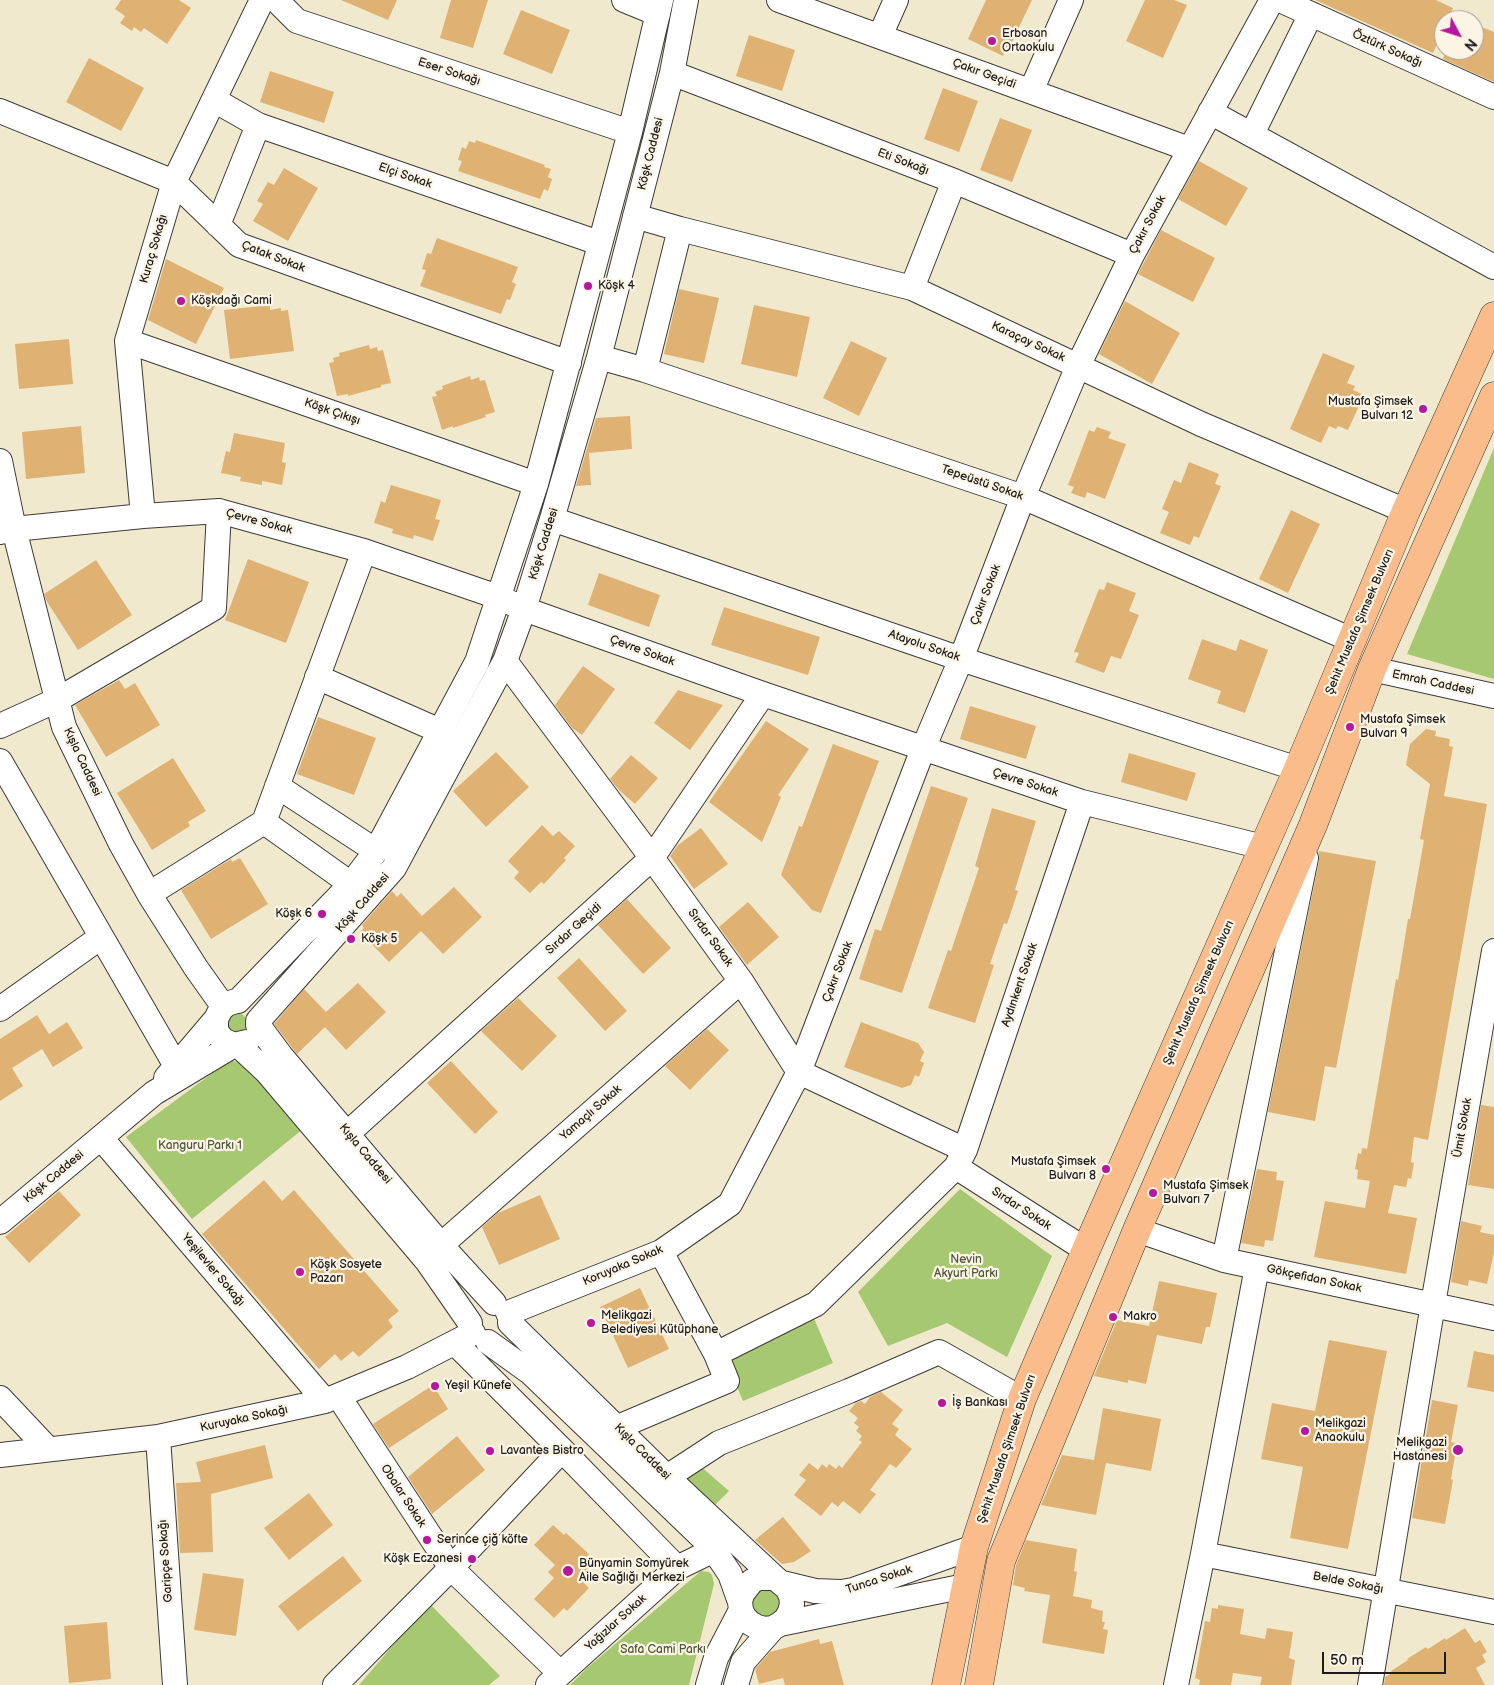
<!DOCTYPE html>
<meta charset="utf-8">
<style>
body{margin:0}
#map{position:relative;width:1494px;height:1685px;overflow:hidden;background:#f1e9ce;font-family:"Balsamiq Sans",sans-serif}
canvas{display:block}
.north{position:absolute;left:1434px;top:10px;width:50px;height:50px;box-sizing:border-box;background:#fcf5e5;border:1px solid #a29e95;border-radius:50%;rotate:130deg;font-size:14px;font-weight:700;line-height:20px;text-align:center;color:#1c1c1c}
.north::after{content:'';display:block;margin:auto;width:18px;height:22px;background:#b5179e;clip-path:polygon(50% 0,100% 100%,50% 72%,0 100%)}
.scale{position:absolute;left:1322px;top:1652px;width:124px;height:22px;box-sizing:border-box;border:2px solid #1c1c1c;border-top:0;padding-left:6px;font-size:15px;line-height:18px;white-space:nowrap;color:#1c1c1c;-webkit-text-stroke:4px #fcf5e5;paint-order:stroke}
</style>
<div id="map">
<canvas width="1494" height="1685"></canvas>
<div class="north">N</div>
<div class="scale">50 m</div>
</div>
<script>
const c = document.querySelector('canvas').getContext('2d');
c.lineJoin = 'round';
function fillPath(path, color) {
  c.fillStyle = color;
  c.fill(path, 'evenodd');
}
function shape(rows) {
  const path = new Path2D();
  for (const r of rows) {
    if (r.length === 3) {
      path.moveTo(r[0] + r[2], r[1]);
      path.arc(r[0], r[1], r[2], 0, 2 * Math.PI);
      continue;
    }
    path.moveTo(r[0], r[1]);
    for (let i = 2; i < r.length; i += 2) path.lineTo(r[i], r[i + 1]);
  }
  return path;
}
function strokePath(path, color, width, dash) {
  c.strokeStyle = color;
  c.lineWidth = width;
  c.lineCap = dash ? 'butt' : 'round';
  c.setLineDash(dash || []);
  c.stroke(path);
}
function label(font, color, halo, rows, align = 'center') {
  c.font = font + ' "Balsamiq Sans",sans-serif';
  c.lineWidth = 4.5;
  c.setLineDash([]);
  c.textBaseline = 'middle';
  c.strokeStyle = halo;
  c.fillStyle = color;
  for (const [text, x, y, turn = 0] of rows) {
    c.save();
    c.translate(x, y);
    c.rotate((+turn || 0) * Math.PI / 180);
    c.textAlign = isNaN(turn) ? turn : align;
    if (halo) c.strokeText(text, 0, 0);
    c.fillText(text, 0, 0);
    c.restore();
  }
}
const green = shape([
 [1494,448,1494,679,1407,654],
 [237,1023,10],
 [233,1061,245,1063,303,1129,192,1219,126,1137,226,1063],
 [960,1189,1052,1256,1007,1357,947,1323,888,1346,858,1292],
 [813,1316,833,1363,743,1401,723,1354],
 [691,1458,729,1491,708,1512,671,1477],
 [701,1571,709,1572,712,1575,714,1584,689,1685,570,1685,587,1668],
 [772,1588,781,1599,778,1613,765,1619,753,1612,751,1597,757,1590],
 [429,1603,500,1676,489,1685,359,1685]
]);
const building = shape([
 [121,0,179,0,191,8,167,44,144,28,141,32,134,27,132,31,120,23,125,16,115,9],
 [341,0,397,0,388,20],
 [451,0,488,0,473,48,440,38],
 [986,0,1032,0,1011,44,1009,43,1003,56,968,39],
 [1145,0,1174,0,1187,5,1163,58,1126,41],
 [1315,0,1436,0,1453,8,1448,20,1444,20,1444,28,1433,53],
 [521,10,570,30,552,74,503,54],
 [1474,24,1494,32,1494,82,1443,59,1446,50,1474,50],
 [749,35,795,50,782,91,736,76],
 [89,58,144,88,121,131,66,102],
 [270,71,334,92,324,123,260,102],
 [943,88,978,101,959,152,924,139],
 [1000,118,1032,130,1012,182,980,170],
 [476,140,545,165,544,167,551,169,548,177,552,179,548,191,544,189,540,199,458,171,462,161,458,160,462,147,466,149,469,141,475,143],
 [1199,161,1248,188,1226,226,1178,199],
 [284,168,318,188,288,241,253,221,263,204,257,201,268,182,274,185],
 [1161,230,1215,258,1193,302,1138,274],
 [437,238,518,267,512,282,516,284,510,300,507,299,501,314,420,286,426,270,422,269,427,253,431,254],
 [166,259,224,288,196,344,148,320],
 [679,289,719,298,704,363,664,354],
 [1125,301,1180,333,1152,384,1099,354],
 [270,305,270,310,281,308,281,311,288,310,294,351,230,359,224,310],
 [754,305,810,317,797,377,741,364],
 [69,339,73,384,19,389,15,344],
 [851,341,887,358,859,416,823,398],
 [369,345,370,349,377,347,378,351,383,350,391,383,381,385,381,387,348,396,348,394,337,396,329,363,334,362,333,358,340,356,339,353],
 [1323,353,1355,366,1347,383,1355,386,1353,390,1364,395,1348,430,1338,426,1336,429,1329,426,1321,443,1290,429],
 [470,376,471,380,479,377,480,381,485,380,495,412,485,415,486,417,453,428,453,426,442,430,432,397,437,396,435,392,443,389,442,386],
 [630,416,632,449,589,453,591,485,576,486,596,418],
 [81,426,85,473,26,479,22,432],
 [1097,427,1111,432,1108,438,1126,444,1105,499,1087,492,1085,498,1071,493,1074,487,1068,485,1089,430,1094,432],
 [234,433,285,443,282,462,286,463,282,485,262,481,262,485,240,481,241,477,221,473,226,451,230,452],
 [1189,462,1219,474,1215,484,1221,486,1199,538,1194,536,1190,545,1160,533,1169,512,1162,509,1174,480,1181,483],
 [391,485,441,500,435,519,440,520,433,541,414,535,413,539,392,533,393,529,374,523,381,501,385,503],
 [1291,510,1320,524,1288,593,1259,579],
 [248,559,309,582,286,643,225,620],
 [96,560,132,615,78,650,46,600,44,594],
 [599,573,660,595,649,627,588,605],
 [1107,582,1136,593,1129,611,1139,615,1121,659,1111,656,1104,673,1075,662,1079,653,1074,652,1099,589,1104,590],
 [724,607,820,637,808,675,711,645],
 [1202,639,1236,651,1240,639,1268,650,1245,713,1217,703,1221,691,1188,679],
 [583,666,615,689,582,735,572,728,555,705],
 [119,680,125,689,135,683,160,725,106,757,75,705],
 [678,690,723,705,690,750,654,723],
 [970,706,1036,726,1026,759,960,739],
 [318,717,376,738,354,795,297,774],
 [766,721,809,749,778,795,781,797,762,842,709,802],
 [1426,729,1436,731,1435,736,1450,739,1449,746,1453,747,1444,796,1487,804,1428,1140,1414,1137,1411,1162,1414,1163,1411,1179,1408,1178,1406,1187,1394,1185,1388,1213,1417,1218,1406,1274,1314,1257,1325,1201,1365,1208,1370,1181,1357,1179,1358,1170,1355,1169,1358,1153,1361,1154,1362,1148,1367,1149,1396,979,1398,980,1408,919,1410,919,1424,840,1420,839,1430,784,1406,765,1410,744],
 [833,744,879,761,821,913,812,910,781,875,799,826,802,827],
 [496,752,529,787,486,827,453,791],
 [1129,753,1196,773,1187,801,1121,782],
 [631,755,658,778,635,804,619,790,610,779],
 [173,758,206,811,188,822,190,826,152,850,117,793],
 [931,786,968,798,902,993,859,979,875,929,881,931],
 [992,808,1036,821,1015,890,1018,891,1007,924,1004,923,990,964,994,965,975,1023,928,1008,948,950,951,951,979,868,975,866],
 [542,825,553,836,559,831,575,846,564,858,566,860,544,884,541,882,530,893,514,878,519,872,508,861],
 [701,828,728,864,694,889,670,856,678,845],
 [1319,851,1376,861,1336,1068,1325,1066,1315,1121,1268,1112,1319,861],
 [240,858,268,904,211,939,181,890,231,859,232,862],
 [454,887,482,917,443,954,421,931,389,962,360,932,364,928,362,925,392,891,397,897,401,893,422,916],
 [627,899,671,948,643,974,598,925],
 [748,902,779,937,747,965,719,927],
 [579,958,627,1011,605,1031,557,978],
 [358,983,386,1012,346,1050,325,1027,297,1054,274,1024,304,989,326,1012],
 [518,998,557,1036,522,1071,481,1031],
 [37,1015,49,1034,67,1022,83,1048,53,1067,42,1049,12,1068,23,1086,0,1101,0,1039],
 [861,1022,918,1043,924,1052,920,1061,924,1063,919,1077,915,1075,911,1085,902,1088,844,1067],
 [707,1029,729,1050,690,1090,665,1066],
 [451,1061,498,1112,475,1134,427,1083],
 [1481,1105,1494,1107,1494,1189,1468,1185],
 [1257,1169,1277,1172,1276,1180,1284,1181,1273,1241,1265,1240,1264,1247,1241,1243],
 [264,1180,282,1201,294,1190,399,1311,388,1320,393,1327,359,1357,353,1351,341,1361,335,1354,319,1369,202,1234],
 [59,1191,81,1215,29,1263,5,1237],
 [540,1195,560,1239,499,1265,482,1227,498,1213],
 [1461,1221,1482,1226,1480,1232,1494,1235,1494,1253,1487,1284,1469,1280,1468,1286,1451,1282],
 [1159,1281,1217,1293,1210,1327,1206,1327,1202,1344,1157,1335,1146,1384,1128,1380,1128,1383,1094,1376,1117,1320,1149,1326],
 [640,1288,669,1349,628,1368,600,1307],
 [1329,1340,1387,1351,1348,1549,1290,1538,1303,1467,1261,1459,1272,1403,1315,1411],
 [1474,1351,1494,1355,1494,1392,1467,1387],
 [433,1385,448,1409,389,1448,373,1424],
 [881,1392,903,1410,892,1424,899,1429,895,1435,912,1449,896,1468,890,1464,870,1490,876,1494,860,1514,843,1501,838,1507,832,1502,821,1516,794,1495,806,1480,799,1475,809,1463,818,1470,822,1464,827,1468,829,1464,836,1469,839,1465,842,1468,862,1442,859,1440,862,1436,856,1431,859,1427,854,1423,858,1418,849,1411,856,1403,861,1401,865,1404,870,1397],
 [1432,1400,1458,1405,1451,1442,1457,1444,1451,1479,1453,1480,1445,1524,1412,1518],
 [1103,1408,1161,1419,1151,1471,1106,1463,1096,1515,1041,1505,1062,1455,1094,1460],
 [457,1436,485,1470,432,1514,408,1477],
 [265,1445,273,1478,211,1494,213,1552,180,1553,176,1483,201,1482,196,1462],
 [309,1493,333,1525,289,1560,264,1528],
 [783,1517,811,1551,794,1562,782,1564,755,1540],
 [553,1525,564,1535,566,1533,589,1554,581,1563,589,1570,580,1579,589,1588,567,1611,564,1608,554,1618,534,1599,554,1578,548,1572,555,1565,534,1545],
 [1026,1540,1077,1549,1074,1571,1077,1572,1073,1596,1092,1600,1091,1608,1103,1611,1102,1622,1105,1622,1103,1629,1108,1630,1104,1654,1042,1643,1050,1595,1024,1591,1025,1588,1013,1585,1016,1565],
 [343,1556,362,1581,298,1631,278,1606],
 [203,1573,244,1579,236,1636,194,1630],
 [1218,1605,1244,1609,1240,1634,1265,1639,1267,1628,1293,1632,1289,1658,1295,1660,1291,1685,1260,1685,1262,1677,1233,1673,1231,1685,1199,1685,1200,1680,1195,1678,1205,1621,1210,1622,1212,1608,1218,1609],
 [107,1622,111,1679,69,1683,64,1626],
 [1465,1628,1475,1643,1480,1640,1487,1652,1482,1655,1486,1662,1476,1668,1485,1685,1384,1685,1385,1677,1392,1673,1391,1671,1408,1660,1407,1659,1426,1647,1428,1649,1445,1638,1446,1640],
 [819,1639,820,1644,832,1641,844,1685,785,1685,783,1678,759,1684,755,1669,770,1652]
]);
const minor = shape([
 [276,0,297,21,630,132],
 [624,0,658,14],
 [779,0,1189,149],
 [1280,0,1494,97],
 [880,36,896,0],
 [672,73,954,181,1132,255],
 [1031,91,1071,0],
 [214,100,258,125,599,243],
 [0,111,174,182,239,245,569,363],
 [1210,112,1494,267],
 [1252,134,1311,14],
 [635,216,680,229,912,288,1201,424,1406,511],
 [218,225,258,125],
 [912,288,954,181],
 [127,341,536,484],
 [599,357,645,370,1023,497,1352,640],
 [645,370,680,229],
 [0,461,14,529,64,727,121,844,149,894,196,968,223,1006],
 [143,516,127,341,174,182,262,0],
 [552,519,961,659,1298,769],
 [0,532,14,529,143,516,219,511,364,551,498,597,524,609,763,694,1082,802,1263,847],
 [505,661,652,858,741,981,799,1072,965,1150],
 [1372,669,1494,696],
 [317,677,440,731],
 [0,726,57,700,214,608,219,511],
 [0,761,176,1066],
 [277,786,376,851],
 [264,822,351,884],
 [149,894,264,822,364,551],
 [238,1001,351,884,376,851,477,662,536,484,630,132,661,0],
 [0,1009,101,937],
 [216,1019,216,1031,223,1040,234,1045,247,1042],
 [258,1021,394,868,505,661,524,609,552,519,599,357,672,73,686,0],
 [258,1025,281,1056,441,1245,494,1303],
 [238,1045,267,1072,427,1261,470,1323],
 [166,1078,216,1019,221,1009,227,1004,236,1001],
 [348,1133,652,858,763,694],
 [101,1138,325,1401],
 [956,1167,1086,1250],
 [0,1222,154,1093,234,1045],
 [1137,1230,1224,1260,1494,1318],
 [441,1245,741,981],
 [1224,1260,1306,858],
 [508,1313,661,1252,730,1204,799,1072,923,749,961,659,1023,497,1078,366,1132,255,1272,0],
 [510,1323,667,1477,775,1578,787,1588,791,1596,792,1604,790,1612,786,1619,780,1624,773,1628,765,1629,757,1627,750,1623,744,1617,741,1610,740,1602,742,1594,752,1581,759,1578,775,1578],
 [488,1342,531,1373,705,1540,714,1550,730,1574,740,1602],
 [455,1343,562,1450,677,1568],
 [716,1354,816,1304,956,1167,965,1150,1082,802],
 [339,1397,451,1568,560,1673],
 [0,1398,48,1449],
 [618,1427,727,1381,716,1354,661,1252],
 [158,1437,175,1685],
 [0,1455,158,1437,325,1401,407,1367,473,1333],
 [667,1477,719,1443,849,1391,939,1352,1022,1399],
 [1203,1554,1494,1612],
 [782,1583,815,1591,841,1592,853,1590,974,1547],
 [780,1624,965,1586],
 [335,1685,451,1568,562,1450],
 [548,1685,677,1568,714,1550],
 [708,1685,716,1658,741,1610],
 [736,1685,743,1662,773,1628],
 [1176,1685,1203,1554,1257,1267],
 [1370,1685,1433,1304,1494,951]
]);
const major = shape([
 [946,1685,974,1547,1022,1399,1086,1250,1298,769,1406,511,1494,316],
 [979,1685,1001,1561,1137,1230,1313,825,1372,669,1494,396]
]);
const markers = [
 [992,41,5,"#b5179e"],
 [588,286,5,"#b5179e"],
 [181,301,5,"#b5179e"],
 [1423,409,5,"#b5179e"],
 [1350,727,5,"#b5179e"],
 [322,914,5,"#b5179e"],
 [351,939,5,"#b5179e"],
 [1106,1169,5,"#b5179e"],
 [1153,1193,5,"#b5179e"],
 [300,1272,5,"#b5179e"],
 [1113,1317,5,"#b5179e"],
 [591,1323,5,"#b5179e"],
 [435,1386,5,"#b5179e"],
 [942,1403,5,"#b5179e"],
 [1305,1431,5,"#b5179e"],
 [1458,1450,6,"#b5179e"],
 [490,1451,5,"#b5179e"],
 [427,1540,5,"#b5179e"],
 [472,1559,5,"#b5179e"],
 [568,1571,6,"#b5179e"]
];
const poiNames = [
 ["Erbosan",1002,34],
 ["Ortaokulu",1002,48],
 ["Köşk 4",598,286],
 ["Köşkdağı Cami",191,301],
 ["Mustafa Şimsek",1413,402,"right"],
 ["Bulvarı 12",1413,416,"right"],
 ["Mustafa Şimsek",1360,720],
 ["Bulvarı 9",1360,734],
 ["Köşk 6",312,914,"right"],
 ["Köşk 5",361,939],
 ["Mustafa Şimsek",1096,1162,"right"],
 ["Bulvarı 8",1096,1176,"right"],
 ["Mustafa Şimsek",1163,1186],
 ["Bulvarı 7",1163,1200],
 ["Köşk Sosyete",310,1265],
 ["Pazarı",310,1279],
 ["Melikgazi",601,1316],
 ["Belediyesi Kütüphane",601,1330],
 ["Makro",1123,1317],
 ["Yeşil Künefe",445,1386],
 ["İş Bankası",952,1403],
 ["Melikgazi",1315,1424],
 ["Anaokulu",1315,1438],
 ["Melikgazi",1447,1443,"right"],
 ["Hastanesi",1447,1457,"right"],
 ["Lavantes Bistro",500,1451],
 ["Serince çiğ köfte",437,1540],
 ["Köşk Eczanesi",462,1559,"right"],
 ["Bünyamin Somyürek",579,1564],
 ["Aile Sağlığı Merkezi",579,1578]
];
const streetNames = [
 ["Öztürk Sokağı",1387,49,24],
 ["Eser Sokağı",449,72,18],
 ["Çakır Geçidi",984,74,20],
 ["Köşk Caddesi",651,154,-76],
 ["Eti Sokağı",903,162,21],
 ["Elçi Sokak",405,176,19],
 ["Çakır Sokak",1148,225,-62],
 ["Kuraç Sokağı",154,249,-74],
 ["Çatak Sokak",273,257,21],
 ["Karaçay Sokak",1028,342,25],
 ["Köşk Çıkışı",332,412,19],
 ["Tepeüstü Sokak",982,483,19],
 ["Çevre Sokak",259,522,15],
 ["Köşk Caddesi",544,544,-73],
 ["Çakır Sokak",986,595,-69],
 ["Şehit Mustafa Şimsek Bulvarı",1360,622,-67],
 ["Atayolu Sokak",924,646,19],
 ["Çevre Sokak",642,651,20],
 ["Emrah Caddesi",1433,683,12],
 ["Kışla Caddesi",82,762,65],
 ["Çevre Sokak",1025,783,18],
 ["Köşk Caddesi",363,903,-49],
 ["Sırdar Geçidi",574,929,-42],
 ["Sırdar Sokak",710,938,54],
 ["Çakır Sokak",838,972,-69],
 ["Aydınkent Sokak",1020,985,-71],
 ["Şehit Mustafa Şimsek Bulvarı",1199,993,-66],
 ["Yamaçlı Sokak",591,1113,-41],
 ["Ümit Sokak",1463,1128,-80],
 ["Kışla Caddesi",365,1154,50],
 ["Köşk Caddesi",54,1177,-40],
 ["Sırdar Sokak",1021,1209,33],
 ["Koruyaka Sokak",623,1266,-23],
 ["Yeşilevler Sokağı",213,1270,50],
 ["Gökçefidan Sokak",1314,1279,12],
 ["Kuruyaka Sokağı",244,1419,-12],
 ["Şehit Mustafa Şimsek Bulvarı",1007,1449,-71],
 ["Kışla Caddesi",642,1452,45],
 ["Obalar Sokak",403,1496,57],
 ["Garipçe Sokağı",166,1561,-94],
 ["Tunca Sokak",879,1580,-18],
 ["Belde Sokağı",1348,1583,11],
 ["Yağızlar Sokak",616,1623,-42]
];
const parkNames = [
 ["Kanguru Parkı 1",200,1146],
 ["Nevin",966,1260],
 ["Akyurt Parkı",966,1274],
 ["Safa Cami Parkı",663,1650]
];
fillPath(green, '#a5c871');
fillPath(building, '#dfb274');
strokePath(minor, '#3c3b37', 26);
strokePath(major, '#3c3b37', 29);
strokePath(minor, '#fff', 24);
strokePath(major, '#f9bc8a', 28);
for (const [x, y, r, color] of markers) {
  const dot = new Path2D();
  dot.arc(x, y, r, 0, 2 * Math.PI);
  c.fillStyle = color;
  c.fill(dot);
  strokePath(dot, '#fcf5e5', 2);
}
label('12px', '#1c1c1c', '#fcf5e5', poiNames, 'left');
label('12px', '#1c1c1c', '#fcf5e5', streetNames);
label('12px', '#4c583a', '#fcf5e5', parkNames);
</script>
